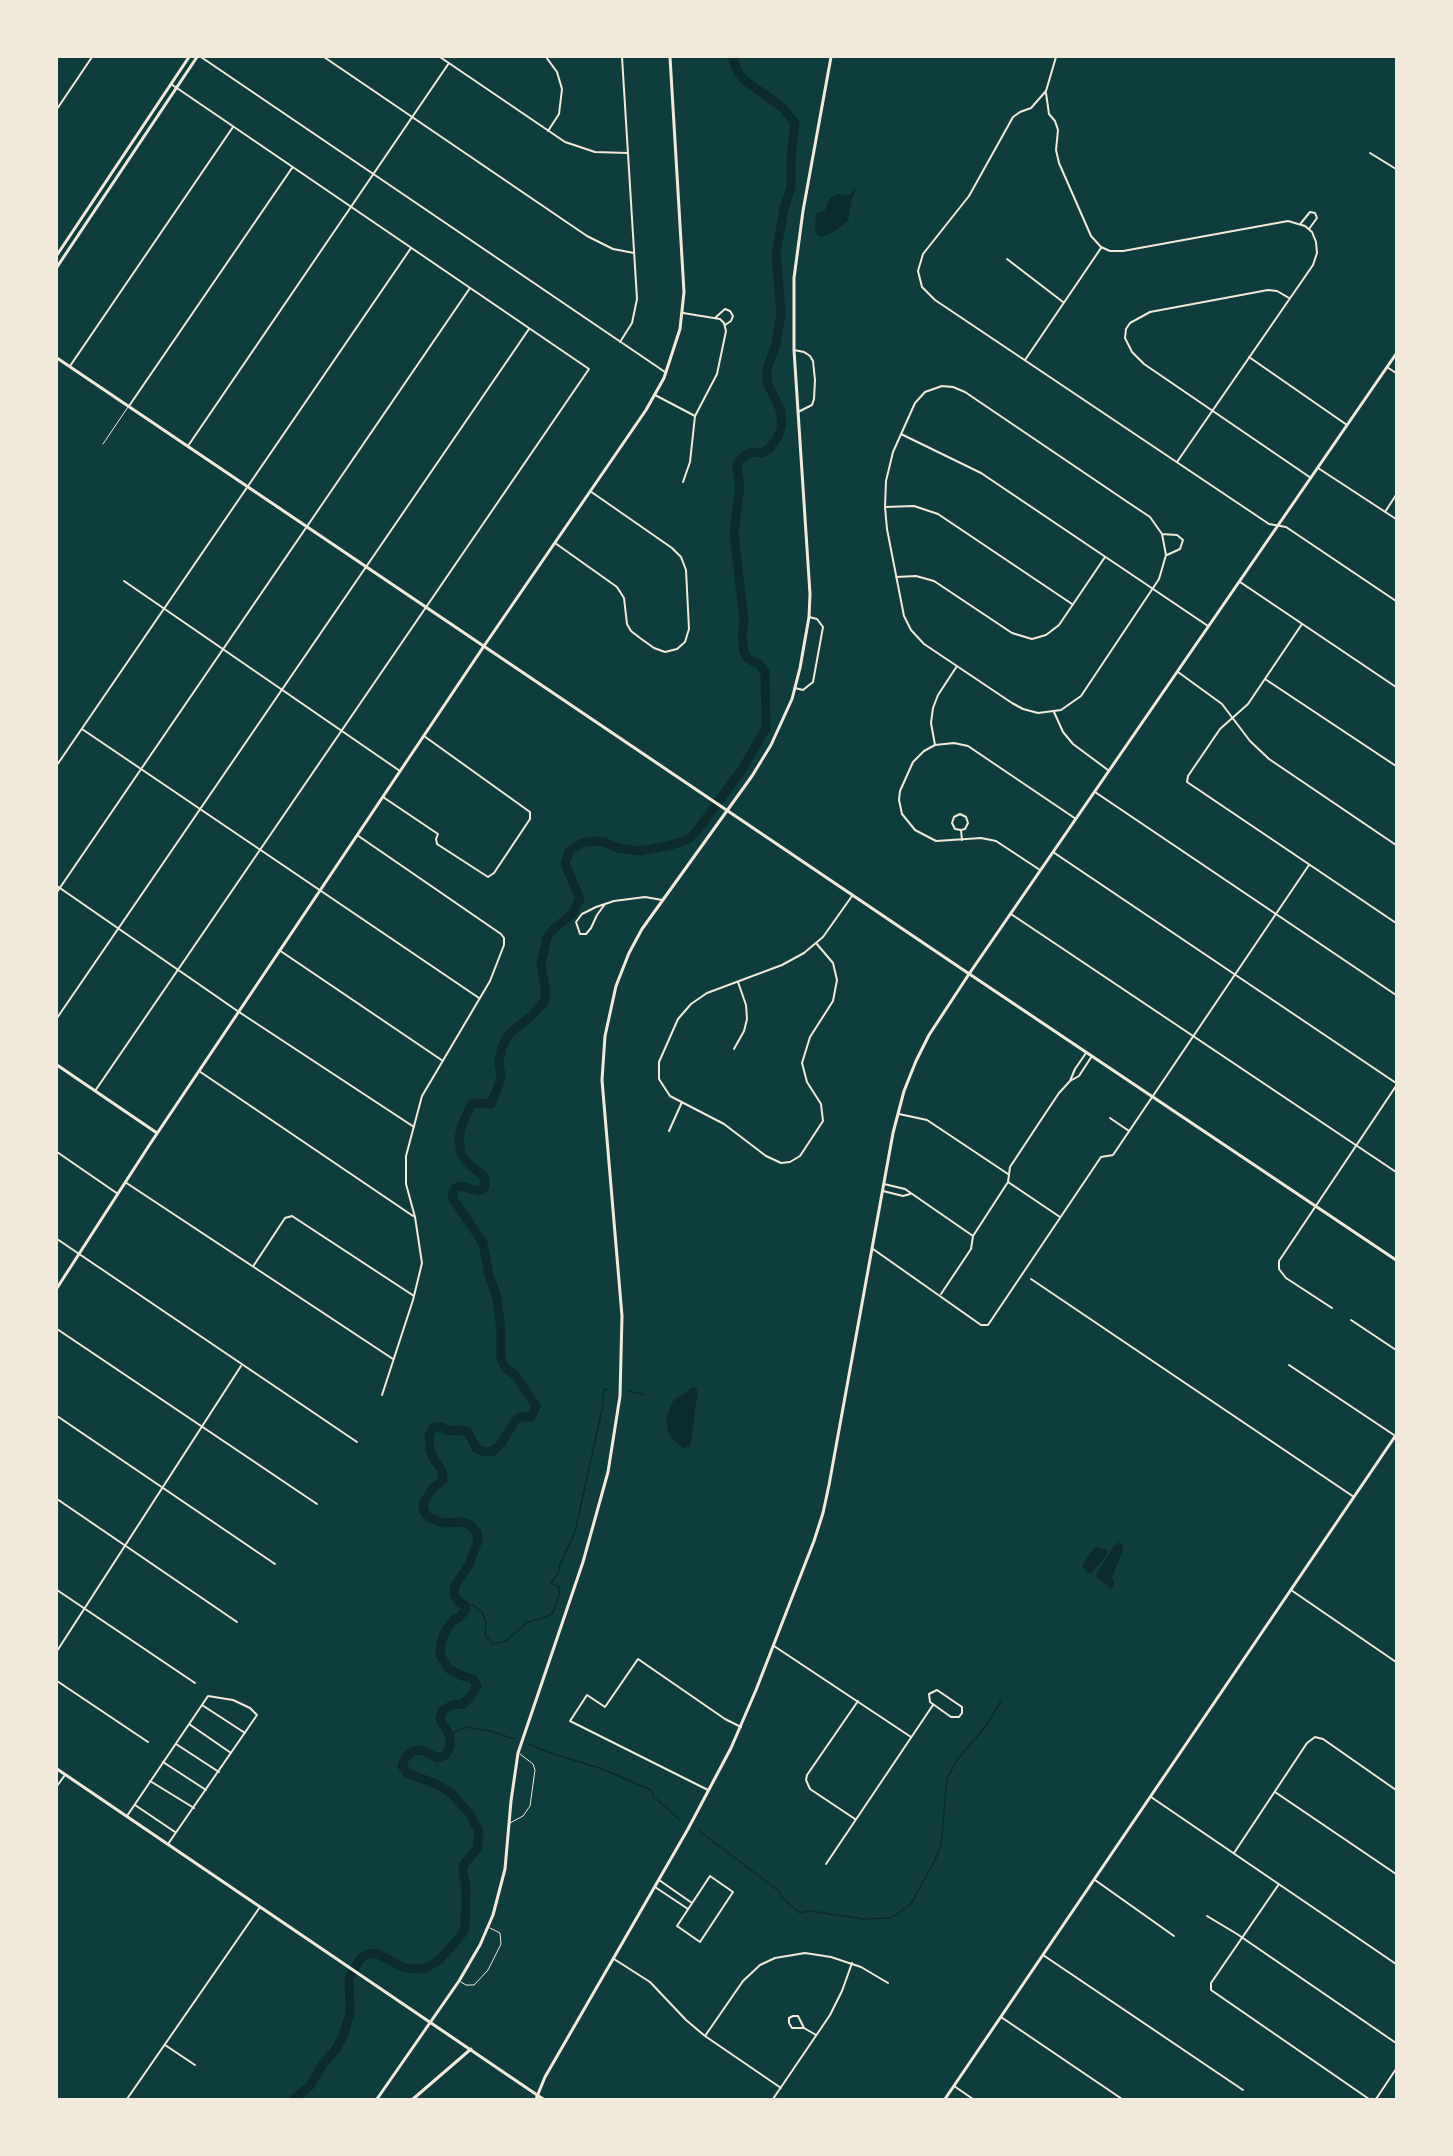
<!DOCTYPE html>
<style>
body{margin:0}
#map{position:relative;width:1453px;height:2156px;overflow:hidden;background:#0f3d3e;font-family:Raleway,sans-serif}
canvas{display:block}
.frame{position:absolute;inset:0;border:58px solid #f1e9da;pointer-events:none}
</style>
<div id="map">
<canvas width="1453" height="2156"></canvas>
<div class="frame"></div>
</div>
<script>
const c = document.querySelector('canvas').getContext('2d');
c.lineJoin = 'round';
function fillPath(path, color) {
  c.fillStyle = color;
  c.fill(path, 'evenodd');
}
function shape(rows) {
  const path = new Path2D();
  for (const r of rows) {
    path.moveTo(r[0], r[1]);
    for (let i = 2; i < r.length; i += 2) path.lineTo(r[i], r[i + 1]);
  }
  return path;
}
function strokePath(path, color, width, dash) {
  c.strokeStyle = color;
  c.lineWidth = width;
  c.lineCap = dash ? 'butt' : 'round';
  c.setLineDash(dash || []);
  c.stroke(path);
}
const water = shape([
 [857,186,852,198,848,221,830,234,821,237,817,235,815,229,816,213,825,210,830,198,837,194,850,195],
 [693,1387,697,1389,697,1397,691,1441,689,1447,683,1448,671,1438,668,1431,666,1419,673,1401],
 [1120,1542,1122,1544,1123,1550,1112,1577,1114,1584,1111,1589,1096,1577,1096,1575,1113,1547],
 [1097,1547,1107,1550,1107,1554,1092,1573,1088,1573,1083,1567,1083,1564,1094,1548]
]);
const stream = shape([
 [629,1391,645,1395],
 [465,1605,473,1605,482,1612,486,1622,485,1635,493,1644,506,1641,528,1622,545,1617,553,1613,559,1596,559,1587,551,1583,558,1574,560,1564,575,1532,602,1410,604,1390,609,1389],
 [449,1735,465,1727,491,1731,514,1739],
 [529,1744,548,1752,602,1769,651,1790,654,1797,679,1819],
 [699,1831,780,1892,782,1897,800,1913,811,1911,863,1919,891,1918,911,1904,935,1860,941,1845,947,1779,957,1760,986,1726,1001,1701]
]);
const river = shape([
 [294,2099,310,2086,323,2064,336,2049,344,2034,350,2012,349,1978,361,1958,368,1954,376,1953,404,1968,424,1969,439,1960,460,1937,465,1927,466,1886,463,1873,464,1864,477,1849,479,1832,470,1814,451,1793,436,1784,407,1773,402,1766,405,1758,413,1751,422,1750,437,1758,445,1755,450,1747,450,1736,440,1719,442,1711,452,1705,463,1704,471,1696,477,1686,473,1679,462,1676,449,1669,440,1655,441,1643,445,1632,453,1620,458,1618,466,1610,465,1605,460,1603,454,1595,455,1585,469,1565,478,1540,477,1532,470,1525,462,1522,443,1523,430,1518,424,1512,423,1504,433,1488,443,1480,442,1470,434,1460,430,1450,429,1435,434,1427,441,1427,448,1431,458,1430,468,1432,476,1448,484,1452,493,1451,501,1444,515,1421,520,1417,531,1417,536,1406,516,1376,505,1367,501,1359,501,1330,497,1298,489,1275,483,1243,452,1197,454,1189,460,1186,479,1191,484,1188,485,1183,485,1177,469,1164,461,1154,459,1138,461,1127,471,1105,476,1103,491,1104,500,1082,501,1074,499,1063,502,1047,509,1034,529,1018,544,1002,546,993,541,964,547,937,555,928,572,914,580,899,565,864,569,851,582,843,593,841,604,842,618,848,640,851,671,845,687,840,696,832,743,768,766,728,765,672,759,664,748,659,744,652,742,636,744,621,734,533,740,485,737,468,738,462,744,456,752,452,761,453,769,449,778,437,782,424,780,409,767,382,767,369,776,344,781,313,776,253,784,209,791,187,791,157,795,123,782,107,744,80,738,72,732,57]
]);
const service = shape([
 [103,444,128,407],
 [510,1823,523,1816,530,1806,535,1770,533,1764,520,1754],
 [461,1982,466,1985,474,1985,488,1970,501,1944,500,1933,490,1928]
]);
const minor = shape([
 [201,57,665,372],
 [324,57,587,236,613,249,634,253],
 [440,57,565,142,595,152,628,153],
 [546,57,557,72,562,89,559,114,548,131],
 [1056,57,1046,91,1031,108,1020,112,1013,117,969,196,923,254,918,271,922,287,935,300,1269,524,1286,527,1396,601],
 [1046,93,1049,114,1055,121,1058,130,1056,150,1059,163,1091,236,1101,247,1110,251,1123,251,1288,221,1305,226,1312,232,1316,242,1317,253,1313,265,1177,462],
 [57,109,92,57],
 [1370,153,1396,169],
 [1301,223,1310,212,1315,213,1317,218,1309,229],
 [1007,259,1063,302],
 [1289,298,1277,291,1268,290,1150,312,1130,323,1126,329,1125,338,1132,352,1144,364,1311,478],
 [683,313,720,319,724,323,726,331,717,374,695,416,690,462,683,482],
 [716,317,725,309,730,311,733,316,731,321,725,325],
 [620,342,632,323,637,299,622,57],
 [794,350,804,352,810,356,813,361,815,380,814,399,812,405,798,412],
 [1249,357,1347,425],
 [1025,360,1101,248],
 [70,366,233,127],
 [1387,367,1396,373],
 [942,386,953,387,965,392,1129,503,1150,517,1162,534,1166,555,1159,579,1081,696,1061,710,1038,713,1023,709,1012,703,924,644,911,630,904,616,887,529,885,507,886,481,893,452,915,403,925,392,942,386],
 [655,395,695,416],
 [129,406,292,168],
 [901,434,981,473,1208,626],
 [188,446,449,63],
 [1318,468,1396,519],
 [885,507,914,506,938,514,1072,604],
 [1385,512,1396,495],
 [1162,534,1177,535,1183,540,1180,549,1167,555],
 [555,543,617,587,624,598,627,624,631,631,640,638,654,648,665,652,677,649,685,642,689,629,686,570,681,557,672,548,590,491],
 [896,577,916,576,934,581,1012,633,1032,639,1046,635,1059,625,1105,557],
 [124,581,400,771],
 [1240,582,1396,687],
 [1302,624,1248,704,1220,729,1188,776,1187,782,1396,923],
 [1178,672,1222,704,1250,741,1269,759,1396,845],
 [1265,679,1396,766],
 [795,688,803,690,813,682,823,627,817,619,809,617],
 [1054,712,1063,732,1073,744,1108,770],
 [82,729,479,998],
 [935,745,931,723,933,708,938,695,957,666],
 [57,765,411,248],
 [1095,792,1396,995],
 [383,797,438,834,436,839,437,844,488,877,494,873,530,819,530,812,424,736],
 [961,830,955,829,952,823,954,817,960,814,966,817,968,823,965,829,961,830,962,840],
 [357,835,501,934,504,938,504,945,490,981,422,1096,406,1156,406,1184,415,1217,422,1263,413,1300,382,1395],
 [1053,852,1396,1083],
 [1040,870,996,841,981,838,936,841,915,830,902,814,899,800,900,791,913,762,924,751,935,745,954,743,968,746,1076,819],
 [57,886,239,1012,414,1127],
 [57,892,470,288],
 [605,904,597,915,591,928,586,934,580,934,576,922,582,914,596,907,614,901,645,897,662,900],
 [1011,914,1396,1172],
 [816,943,833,963,837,980,833,1001,810,1037,802,1063,807,1082,821,1104,823,1121,800,1156,790,1162,781,1163,766,1156,724,1124,670,1096,659,1079,659,1062,678,1019,691,1004,707,993,782,965,804,953,823,937,852,896],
 [279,950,443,1061],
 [57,1018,529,329],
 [734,1049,744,1031,747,1019,746,1005,738,982],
 [199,1071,413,1216],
 [1070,1081,1075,1069,1086,1053],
 [95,1091,589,369,171,84],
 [899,1114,927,1120,1008,1174],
 [1110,1118,1129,1131],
 [669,1131,682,1102],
 [57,1152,118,1194],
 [125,1182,393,1359],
 [1008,1182,1010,1167,1037,1126,1059,1093,1070,1081,1079,1076,1092,1056],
 [1008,1182,1060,1217],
 [884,1184,905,1189,973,1236],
 [883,1191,903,1196,910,1194],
 [57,1239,357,1442],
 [873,1249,981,1325,988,1325,1101,1157,1113,1155,1309,865],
 [254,1265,285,1218,292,1216,414,1296],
 [1031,1279,1354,1497],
 [941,1294,971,1249,973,1236,1008,1182],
 [1332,1308,1286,1278,1279,1269,1279,1261,1396,1086],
 [1351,1320,1396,1350],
 [57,1329,317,1504],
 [1289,1365,1394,1435],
 [57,1416,275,1564],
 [57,1499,237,1622],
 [57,1590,195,1683],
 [1291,1590,1396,1662],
 [774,1646,911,1737],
 [57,1651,241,1366],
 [57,1681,148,1742],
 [937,1690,962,1707,962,1713,959,1717,951,1717,930,1702,929,1694,937,1690],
 [202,1705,245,1733],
 [189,1724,231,1753],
 [176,1744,219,1772],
 [163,1762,206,1790],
 [150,1781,194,1808],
 [57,1786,65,1775],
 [708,1790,570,1721,587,1695,605,1707,638,1659,725,1719,741,1727],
 [1275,1792,1396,1874],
 [1151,1797,1396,1964],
 [135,1805,175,1832],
 [127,1816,208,1696,233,1700,250,1708,257,1715,168,1844],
 [855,1819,810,1789,806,1780,807,1775,858,1701],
 [1234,1853,1307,1743,1315,1737,1323,1739,1396,1790],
 [826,1864,933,1705],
 [710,1876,733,1892,700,1942,677,1926,710,1876],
 [659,1880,692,1903],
 [1095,1880,1174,1936],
 [1279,1884,1211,1983,1211,1990,1369,2099],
 [655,1887,688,1909],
 [1207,1916,1237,1934,1396,2043],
 [1043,1955,1243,2090],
 [614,1959,650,1982,686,2020,705,2036,781,2088],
 [1001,2017,1122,2099],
 [804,2028,792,2028,789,2023,789,2018,793,2016,798,2016,804,2028,816,2035],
 [705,2036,743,1981,760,1965,775,1958,805,1953,831,1957,861,1967,888,1983],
 [165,2045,195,2065],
 [954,2086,973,2099],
 [127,2099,260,1907],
 [773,2099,830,2015,842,1991,852,1963],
 [1376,2099,1396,2069]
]);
const tertiary = shape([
 [57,255,189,57],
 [57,267,197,57],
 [57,1065,157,1133],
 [377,2099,459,1981,480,1945,493,1915,505,1869,511,1801,518,1753,583,1562,608,1472,620,1396,622,1316,602,1080,605,1036,616,986,629,953,642,929,752,776,771,745,792,699,800,668,809,617,810,594,794,350,794,278,803,211,831,57],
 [536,2099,545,2077,688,1829,731,1748,756,1690,814,1541,823,1513,829,1485,893,1133,904,1091,916,1061,929,1035,969,974,1396,354]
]);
const secondary = shape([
 [57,358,956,965,1396,1260],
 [57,1288,150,1144,484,646,646,410,664,378,680,329,684,292,670,57],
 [57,1769,543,2099],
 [413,2099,471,2049],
 [945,2099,1396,1435]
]);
fillPath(water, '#0a2a2b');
strokePath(stream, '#0a2a2b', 1.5);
strokePath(river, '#0a2a2b', 9);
strokePath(service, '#f1e9da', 1);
strokePath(minor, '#f1e9da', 2);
strokePath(tertiary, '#f1e9da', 3);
strokePath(secondary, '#f1e9da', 3);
</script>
